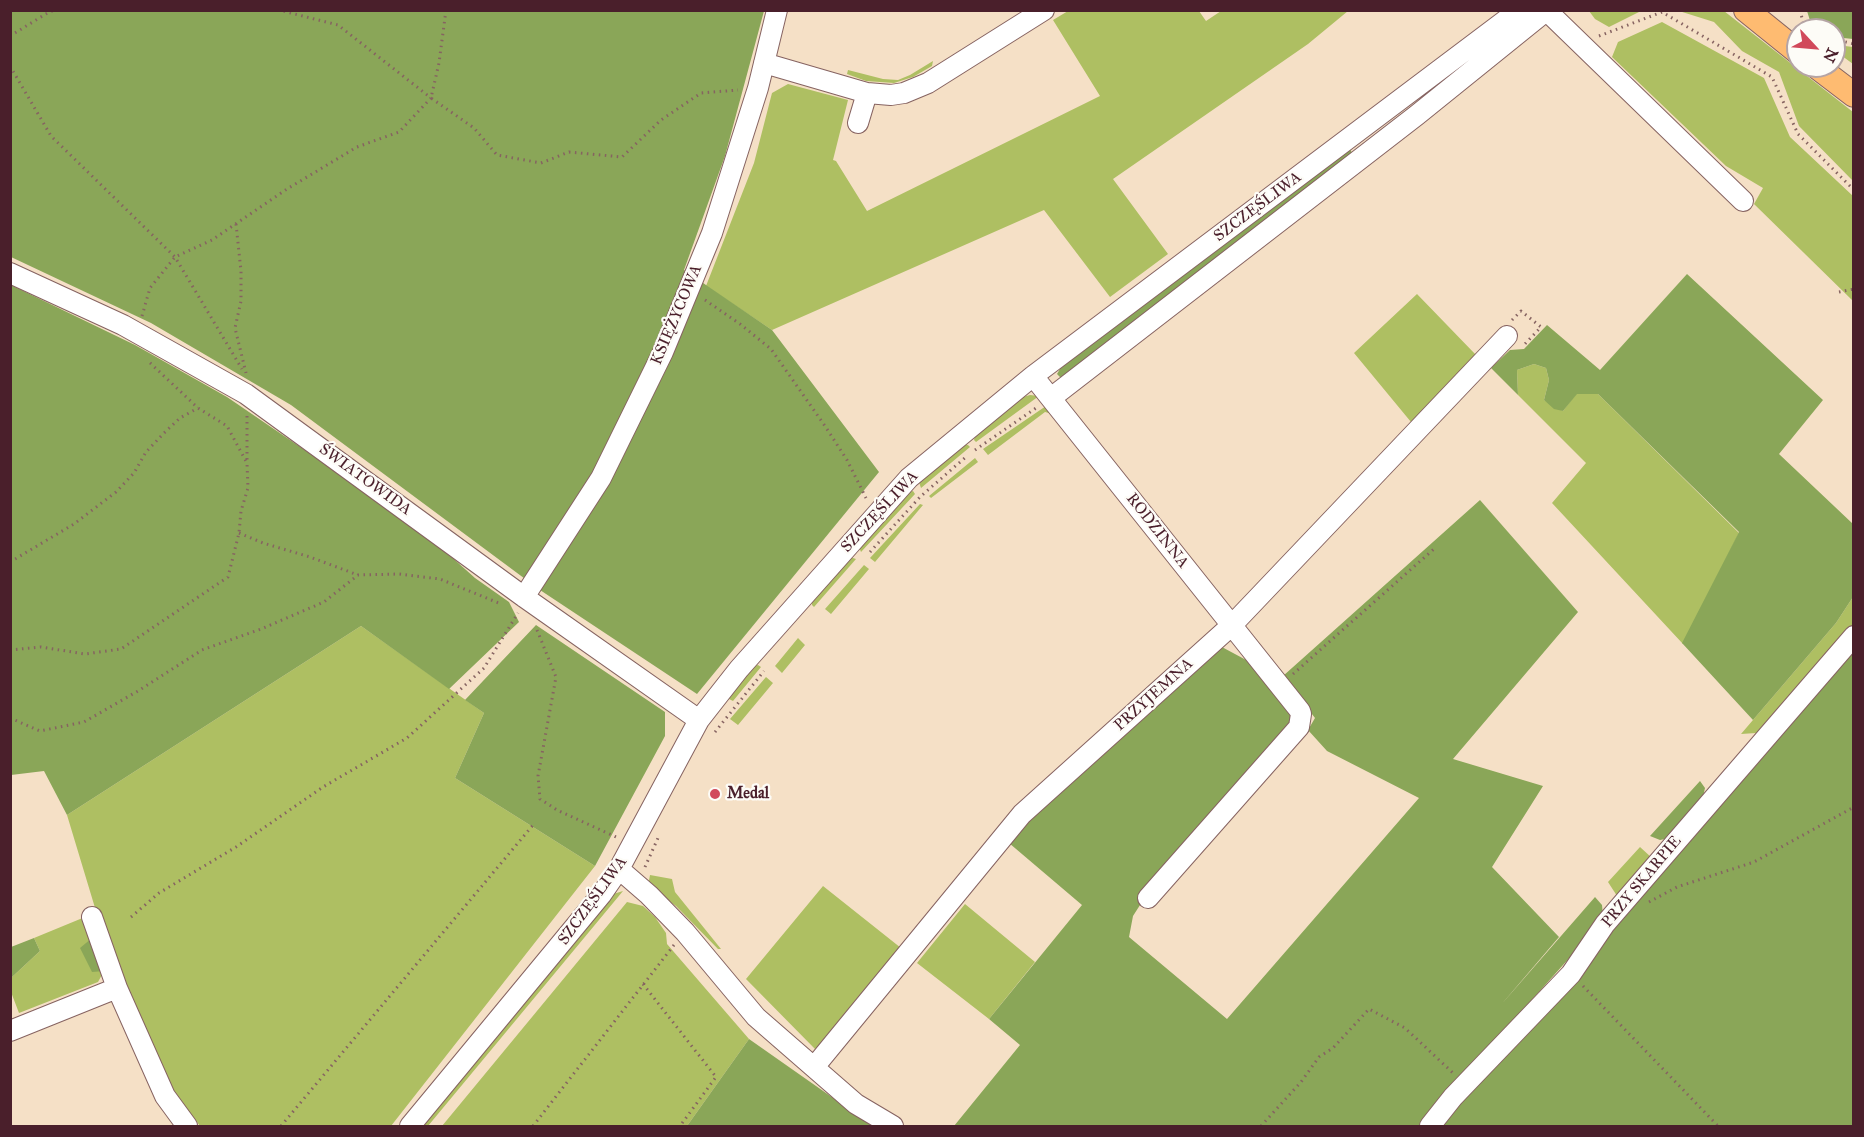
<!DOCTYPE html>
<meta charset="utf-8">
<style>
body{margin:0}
#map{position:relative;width:1864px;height:1137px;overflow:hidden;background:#f5e0c6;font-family:"IM FELL Great Primer",serif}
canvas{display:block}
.frame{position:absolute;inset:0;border:12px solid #4a1f2b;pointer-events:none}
.north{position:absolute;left:1786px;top:18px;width:60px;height:60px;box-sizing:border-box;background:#fdfcf7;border:2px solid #b5a4a5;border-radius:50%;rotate:116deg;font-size:16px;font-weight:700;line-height:24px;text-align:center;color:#4a1f2b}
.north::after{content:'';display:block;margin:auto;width:21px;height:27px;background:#d1495b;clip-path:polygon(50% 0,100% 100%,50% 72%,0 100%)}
</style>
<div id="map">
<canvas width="1864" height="1137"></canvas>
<div class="frame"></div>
<div class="north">N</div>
</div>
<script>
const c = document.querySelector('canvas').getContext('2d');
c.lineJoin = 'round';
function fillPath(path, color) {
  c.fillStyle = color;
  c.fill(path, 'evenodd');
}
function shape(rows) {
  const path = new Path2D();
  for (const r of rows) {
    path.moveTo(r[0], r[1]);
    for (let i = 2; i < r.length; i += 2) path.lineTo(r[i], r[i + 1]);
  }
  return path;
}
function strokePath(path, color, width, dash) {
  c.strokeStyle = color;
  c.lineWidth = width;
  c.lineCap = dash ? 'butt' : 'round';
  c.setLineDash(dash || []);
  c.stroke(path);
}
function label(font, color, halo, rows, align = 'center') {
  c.font = font + ' "IM FELL Great Primer",serif';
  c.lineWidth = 4.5;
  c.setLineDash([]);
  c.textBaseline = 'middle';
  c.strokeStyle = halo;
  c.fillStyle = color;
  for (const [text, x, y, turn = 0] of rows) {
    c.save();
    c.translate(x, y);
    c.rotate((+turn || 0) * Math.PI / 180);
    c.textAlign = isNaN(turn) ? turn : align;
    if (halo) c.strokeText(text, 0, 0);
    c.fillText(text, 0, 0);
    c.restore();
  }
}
const green = shape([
 [1068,11,1199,11,1206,21,1221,11,1348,11,1308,44,1113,179,1168,254,1110,297,1044,210,772,330,706,286,754,163,772,93,788,84,848,100,833,160,836,161,867,211,1100,96,1053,20],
 [1589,11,1641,11,1609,27,1595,19],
 [1679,11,1724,11,1853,112,1853,181,1799,126,1779,72,1742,51,1714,22],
 [1662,22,1764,78,1790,137,1853,196,1853,301,1754,204,1763,188,1726,166,1612,57,1618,42],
 [1837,45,1853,47,1853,64,1834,50],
 [933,61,932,66,913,77,894,83,866,81,847,74,848,70,883,79,898,80,910,75],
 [1417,294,1476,355,1411,422,1354,353],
 [1534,364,1546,368,1549,380,1544,400,1563,411,1576,394,1598,394,1739,533,1683,644,1552,503,1586,463,1518,395,1517,370],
 [1030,395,1039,396,976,442,974,440,975,435,1023,397],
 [1046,406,1056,415,1045,412,988,455,983,449],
 [964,444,968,445,970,447,921,488,919,482],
 [975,458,978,462,931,498,929,496],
 [913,491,915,494,861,552,859,547,909,492],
 [920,504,923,505,875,562,870,558],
 [850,557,856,559,814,607,812,605,812,600],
 [864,565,869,569,831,614,825,609],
 [1853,597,1853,625,1763,729,1756,733,1741,734,1836,623],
 [361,626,484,713,455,778,595,866,391,1126,200,1126,175,1093,102,931,67,815],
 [798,638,805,645,782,673,775,666],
 [758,665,761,667,733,701,727,698,753,666],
 [766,677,773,683,738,725,730,719],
 [1640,847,1652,858,1619,899,1608,882],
 [650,875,672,879,675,892,721,949,718,949,676,906,648,886],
 [823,886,901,948,816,1050,746,979],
 [623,891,428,1126,420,1126,610,895],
 [627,902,643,906,655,917,666,933,667,944,749,1039,687,1126,442,1126],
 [965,904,1035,962,989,1019,917,963],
 [85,917,104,971,98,982,19,1013,11,992,11,978,40,951,34,938]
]);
const forest = shape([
 [11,11,764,11,725,156,684,270,772,330,879,472,697,694,540,590,291,405,151,323,11,257],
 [1807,11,1853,11,1853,39,1834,37,1834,30,1813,30],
 [1349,148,1355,157,1065,377,1060,377,1057,374,1063,364],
 [1687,274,1823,400,1779,454,1853,524,1853,597,1836,623,1753,720,1682,643,1739,532,1598,394,1577,394,1563,411,1554,409,1544,400,1549,380,1546,368,1534,364,1517,370,1518,395,1491,368,1510,350,1524,349,1547,325,1600,370],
 [11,285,135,345,227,397,356,485,446,552,475,578,509,602,519,622,449,689,361,626,67,815,44,771,11,775],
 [1480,500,1578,612,1453,759,1543,786,1492,867,1559,937,1500,1006,1595,897,1602,905,1603,916,1597,927,1419,1126,954,1126,1020,1045,989,1019,1082,905,1009,843,1030,818,1220,646,1248,661,1295,719,1163,869,1133,916,1129,937,1227,1019,1419,798,1327,751,1308,730,1315,718,1283,676],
 [536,625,665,712,665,736,595,866,455,778,484,713,465,700],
 [1853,651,1853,1126,1430,1126],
 [1700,781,1705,788,1703,797,1670,838,1660,840,1650,836],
 [34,938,40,951,11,978,11,947],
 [92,938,104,971,92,972,80,948],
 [749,1039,873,1126,687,1126]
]);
const path = shape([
 [446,10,439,63,431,98,474,128,497,155,541,163,569,152,622,157,661,120,701,93,738,90],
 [1800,10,1805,30],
 [10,36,49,12,56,10],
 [1599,36,1662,12,1772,77,1798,134,1854,190],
 [1834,44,1842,41,1854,44],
 [10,66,51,136,175,257,242,369],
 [236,224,241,271,241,301,235,328,246,373],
 [1839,292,1854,289],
 [705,300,740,324,771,349,825,426,847,460,866,498],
 [142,316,150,288,175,257,212,240,287,189,357,147,399,132,431,98,338,25,279,10],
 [1512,320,1521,311,1541,327,1523,346],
 [247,416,247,461],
 [975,450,1036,408],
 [239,533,263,543,310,557,358,575],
 [870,552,920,497,967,456],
 [10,562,74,524,116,492,134,473,146,452,164,433,180,418,198,408],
 [537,630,556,677,538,776,540,799,557,810,616,837],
 [10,650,41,647,85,654,121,649,228,577,239,533,241,511,248,488,247,463,227,426,198,408,148,361],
 [1293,674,1435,548],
 [10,718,40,731,84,722,138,691,202,650,261,629,324,602,358,575,399,574,440,579,501,604],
 [715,732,764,671],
 [645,867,658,838],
 [1649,902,1677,887,1754,862,1854,807],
 [131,917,159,893,236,847,323,787,407,738,484,668,518,613],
 [643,984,716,1077,680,1126],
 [1583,986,1718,1126],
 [281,1126,533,825],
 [533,1126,674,945],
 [1261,1126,1301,1082,1319,1057,1333,1048,1369,1009,1405,1028,1453,1073]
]);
const minor = shape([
 [1546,10,1743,201],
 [764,63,867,93,891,95,904,93,928,83,1044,10],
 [858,123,867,93],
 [10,273,123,325,246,394,524,597,699,720],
 [1033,376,1300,711,1301,714,1299,727,1148,898],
 [1051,398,1417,115,1546,11],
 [524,597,601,478,663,352,712,233,758,88,777,10],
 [619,869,649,895,685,932,756,1017,856,1104,893,1126],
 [92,917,117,988],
 [10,1031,117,988,165,1096,187,1126],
 [815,1066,1022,814,1232,625,1507,336],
 [410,1126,601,895,619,869,699,720,717,697,739,669,909,478,1033,376,1519,10],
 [1430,1126,1453,1097,1571,974,1605,924,1854,636]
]);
const major = shape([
 [1746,10,1798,52],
 [1816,66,1854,95]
]);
const markers = [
 [715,794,6,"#d1495b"]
];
const streetNames = [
 ["SZCZĘŚLIWA",1258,207,-37],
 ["KSIĘŻYCOWA",677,315,-67],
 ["ŚWIATOWIDA",365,480,36],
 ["SZCZĘŚLIWA",880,512,-47],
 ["RODZINNA",1157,531,52],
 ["PRZYJEMNA",1154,695,-42],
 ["PRZY SKARPIE",1642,882,-50],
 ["SZCZĘŚLIWA",593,901,-54]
];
const poiNames = [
 ["Medal",727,794]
];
fillPath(green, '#aebf62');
fillPath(forest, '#8aa658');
strokePath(minor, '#866361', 22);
strokePath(major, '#866361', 26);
strokePath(path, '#866361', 3, [1.5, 4.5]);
strokePath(minor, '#fff', 20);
strokePath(major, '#febb71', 24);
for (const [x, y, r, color] of markers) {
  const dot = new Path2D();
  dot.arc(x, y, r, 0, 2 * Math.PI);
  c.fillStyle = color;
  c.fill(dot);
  strokePath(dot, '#fdfcf7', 2);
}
label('16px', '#4a1f2b', '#fdfcf7', streetNames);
label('bold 16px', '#4a1f2b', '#fdfcf7', poiNames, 'left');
</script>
